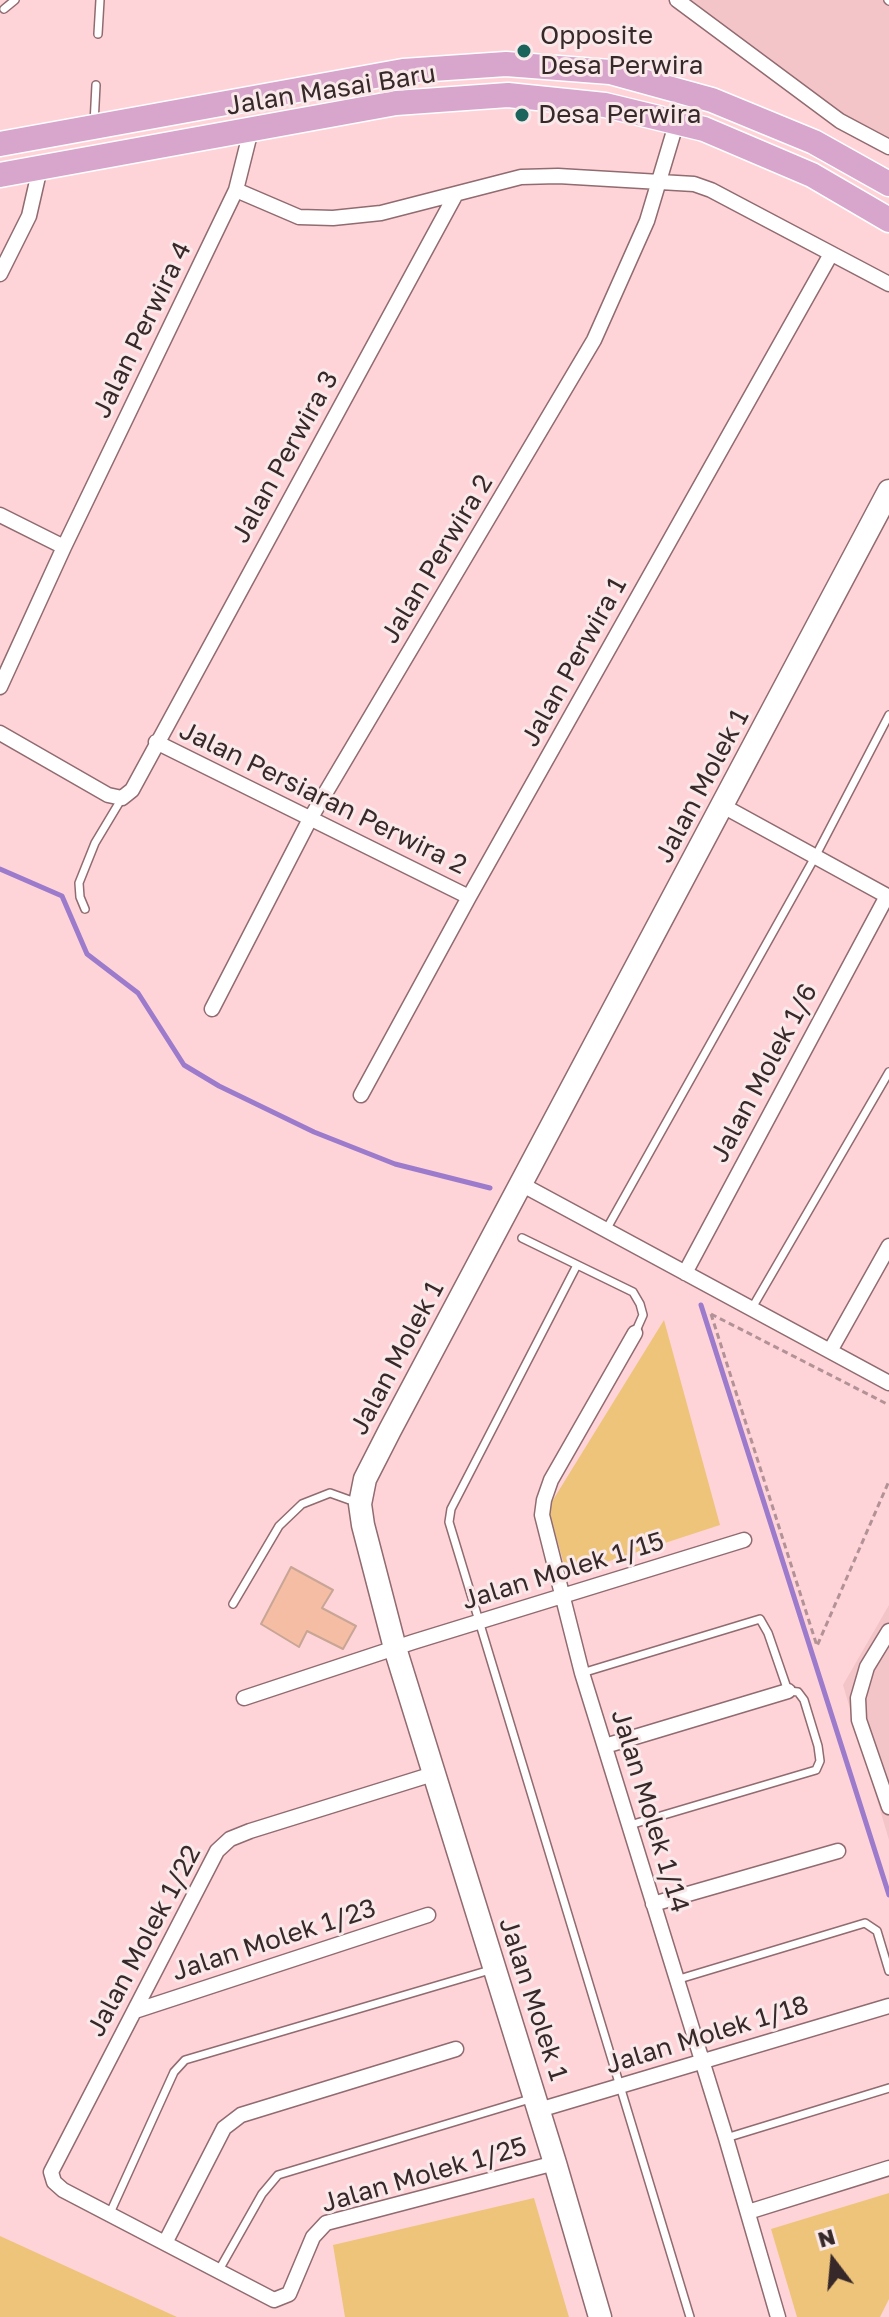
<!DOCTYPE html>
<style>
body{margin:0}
#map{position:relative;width:889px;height:2317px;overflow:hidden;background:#fed4d9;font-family:"Golos Text",sans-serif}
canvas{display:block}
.north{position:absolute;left:793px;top:2221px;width:80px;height:80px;-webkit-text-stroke:6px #fae9ea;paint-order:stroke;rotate:344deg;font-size:22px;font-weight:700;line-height:32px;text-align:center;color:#372829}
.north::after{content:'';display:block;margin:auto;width:28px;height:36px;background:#372829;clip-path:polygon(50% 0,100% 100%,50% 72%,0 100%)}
</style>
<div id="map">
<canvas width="889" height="2317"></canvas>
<div class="north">N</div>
</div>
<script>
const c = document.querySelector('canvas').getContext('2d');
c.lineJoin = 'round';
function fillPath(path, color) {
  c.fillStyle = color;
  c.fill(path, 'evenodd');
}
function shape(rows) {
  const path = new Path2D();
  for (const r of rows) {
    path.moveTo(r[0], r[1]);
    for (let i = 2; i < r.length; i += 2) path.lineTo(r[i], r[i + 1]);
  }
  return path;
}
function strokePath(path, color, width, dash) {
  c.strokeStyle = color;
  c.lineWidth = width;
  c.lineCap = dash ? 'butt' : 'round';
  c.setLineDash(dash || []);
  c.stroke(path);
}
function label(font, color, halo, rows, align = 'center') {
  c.font = font + ' "Golos Text",sans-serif';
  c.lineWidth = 6;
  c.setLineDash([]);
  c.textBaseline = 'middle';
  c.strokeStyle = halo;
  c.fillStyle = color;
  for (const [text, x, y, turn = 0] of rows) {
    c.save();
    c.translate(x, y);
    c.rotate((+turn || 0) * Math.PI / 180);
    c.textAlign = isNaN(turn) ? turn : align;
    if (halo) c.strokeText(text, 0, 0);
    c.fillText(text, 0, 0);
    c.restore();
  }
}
const built = shape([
 [690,0,889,0,889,140,844,116],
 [889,1605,889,1840,843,1685]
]);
const green = shape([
 [664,1320,720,1525,567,1575,548,1508],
 [889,2193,889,2299,880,2317,797,2317,771,2229],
 [534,2198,569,2317,345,2317,333,2245],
 [0,2236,177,2317,0,2317]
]);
const stream = shape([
 [0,869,62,896,87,954,138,993,184,1065,219,1086,314,1132,395,1164,490,1188],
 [701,1305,889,1895]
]);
const building = shape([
 [291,1567,333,1590,322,1608,356,1626,343,1649,307,1631,299,1647,261,1624,291,1567]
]);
const path = shape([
 [711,1314,817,1646,889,1481],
 [711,1314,889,1405]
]);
const lane = shape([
 [888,0,889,1],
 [4,9,15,0],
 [98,34,100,0],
 [94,124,96,85],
 [85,909,80,897,79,883,95,843,122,798],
 [606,1230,815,857,889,715],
 [522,1238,633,1292,640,1304,643,1315,635,1333],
 [577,1265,451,1509,449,1522,690,2317],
 [752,1308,889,1072],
 [233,1604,279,1526,302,1504,330,1493,358,1503],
 [582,1673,760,1619,768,1633,788,1691,798,1692,804,1700,818,1746,820,1761,816,1770,630,1825],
 [676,1980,865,1923,877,1931,889,1971],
 [726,2138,889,2088],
 [110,2213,174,2072,185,2060,490,1970],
 [219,2270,262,2194,278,2175,530,2099]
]);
const street = shape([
 [677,0,840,121,889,147],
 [236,190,299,217,333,218,381,213,521,177,558,176,694,184,711,190,889,284],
 [0,274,29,216,40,168],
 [0,515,64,547],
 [0,687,64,547,236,190,251,130],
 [0,733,108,795,122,798,132,790,456,194],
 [156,742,469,897],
 [723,806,889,897],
 [212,1009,310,819,594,340,647,221,677,121],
 [361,1095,469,897,831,254],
 [521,1184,889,1383],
 [685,1273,887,896],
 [635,1333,551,1480,544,1500,542,1515,582,1673,726,2138,778,2317],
 [830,1351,889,1246],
 [889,1631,867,1667,858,1698,859,1720,889,1807],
 [244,1698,413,1642,744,1540],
 [605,1746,788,1691],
 [433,1774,250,1831,230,1839,217,1851,51,2172,54,2182,63,2190,274,2300,289,2294,313,2237,326,2223,555,2163],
 [653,1904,838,1851],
 [135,2011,428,1915],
 [539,2110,889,2006],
 [748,2212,889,2168],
 [165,2243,224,2128,241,2115,456,2049]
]);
const secondary = shape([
 [600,2317,555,2163,395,1648,363,1525,360,1504,365,1479,390,1430,889,491]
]);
const primary = shape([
 [0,144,403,71,506,64,610,72,712,100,814,142,889,184],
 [0,175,396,103,508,95,605,105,704,129,812,175,889,220]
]);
const markers = [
 [524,51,8,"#1a645b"],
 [522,115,8,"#1a645b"]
];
const poiNames = [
 ["Opposite",540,36],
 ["Desa Perwira",540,66],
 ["Desa Perwira",538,115]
];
const streetNames = [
 ["Jalan Masai Baru",331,90,-9],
 ["Jalan Perwira 4",142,330,-64],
 ["Jalan Perwira 3",285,457,-61],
 ["Jalan Perwira 2",437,559,-59],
 ["Jalan Perwira 1",574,662,-61],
 ["Jalan Molek 1",702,786,-62],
 ["Jalan Persiaran Perwira 2",323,798,26],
 ["Jalan Molek 1/6",764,1073,-62],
 ["Jalan Molek 1",397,1358,-62],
 ["Jalan Molek 1/15",563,1571,-17],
 ["Jalan Molek 1/14",650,1811,73],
 ["Jalan Molek 1/23",274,1940,-18],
 ["Jalan Molek 1/22",144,1941,-62],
 ["Jalan Molek 1",533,1999,72],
 ["Jalan Molek 1/18",707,2035,-17],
 ["Jalan Molek 1/25",424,2175,-16]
];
fillPath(built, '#f3c4c8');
fillPath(green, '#eec47b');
strokePath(stream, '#9c7bcc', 5);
fillPath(building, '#f5bda4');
strokePath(building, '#c8a595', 2);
strokePath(lane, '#906b6f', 10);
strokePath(street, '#906b6f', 17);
strokePath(secondary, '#906b6f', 25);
strokePath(primary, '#fff', 27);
strokePath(path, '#b29296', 3, [6, 4]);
strokePath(lane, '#fff', 7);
strokePath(street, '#fff', 14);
strokePath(secondary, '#fff', 22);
strokePath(primary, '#d8a6cc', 24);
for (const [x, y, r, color] of markers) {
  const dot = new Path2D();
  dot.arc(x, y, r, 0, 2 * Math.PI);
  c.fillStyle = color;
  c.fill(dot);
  strokePath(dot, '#fae9ea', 3);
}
label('26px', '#372829', '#fae9ea', poiNames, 'left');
label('26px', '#372829', '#fae9ea', streetNames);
</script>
